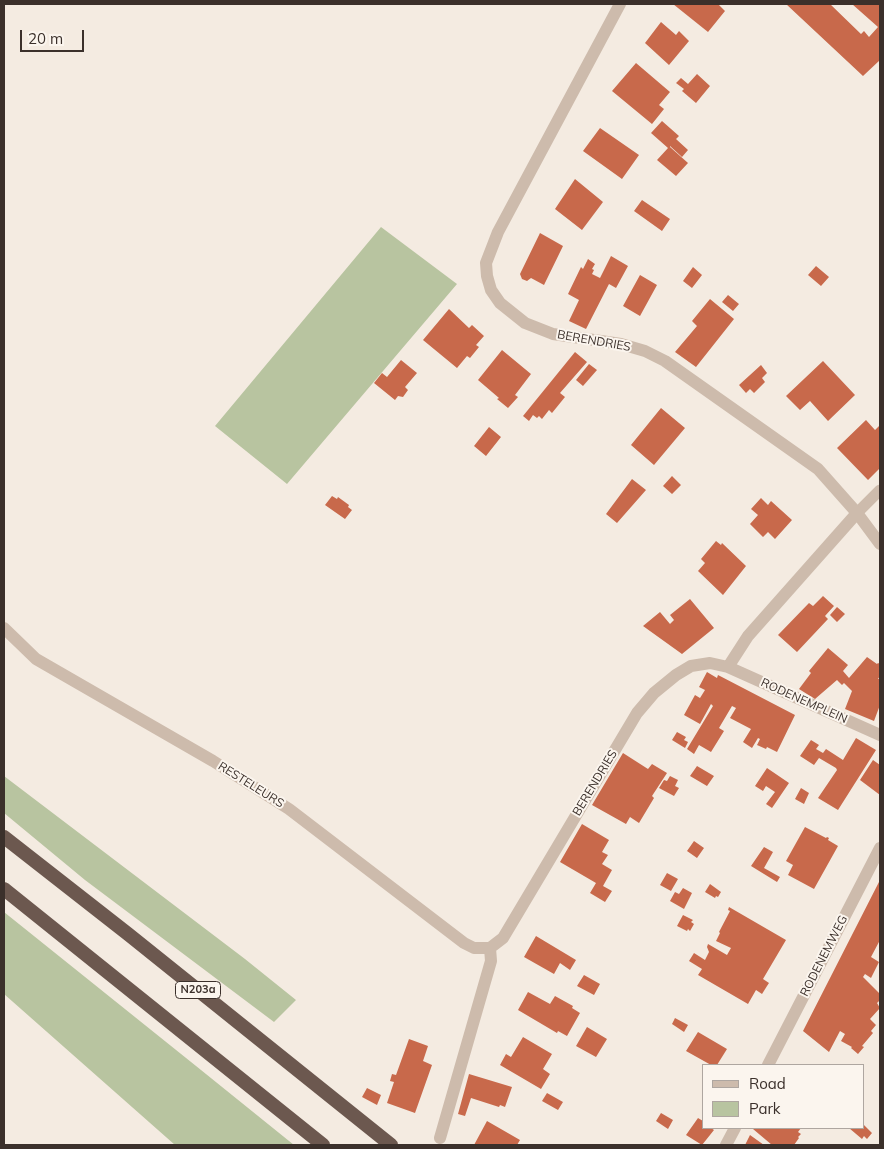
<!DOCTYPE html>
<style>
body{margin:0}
#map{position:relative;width:884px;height:1149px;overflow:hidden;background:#f4ebe1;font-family:Mulish,sans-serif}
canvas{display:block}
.frame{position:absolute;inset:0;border:5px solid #3b302b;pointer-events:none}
.legend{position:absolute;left:702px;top:1064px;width:162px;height:65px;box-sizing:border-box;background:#fbf5ee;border:1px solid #aea6a0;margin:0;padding:6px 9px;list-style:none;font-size:15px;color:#3b302b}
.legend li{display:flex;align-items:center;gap:10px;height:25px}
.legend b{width:25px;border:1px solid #aea6a0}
.scale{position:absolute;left:20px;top:30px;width:64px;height:22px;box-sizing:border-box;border:2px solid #3b302b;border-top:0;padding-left:6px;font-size:15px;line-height:18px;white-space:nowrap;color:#3b302b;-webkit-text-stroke:4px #fbf5ee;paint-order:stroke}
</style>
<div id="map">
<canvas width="884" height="1149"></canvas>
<div class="frame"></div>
<ul class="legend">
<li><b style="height:6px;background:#cdbbac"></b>Road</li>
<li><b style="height:14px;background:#b8c4a0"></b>Park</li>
</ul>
<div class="scale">20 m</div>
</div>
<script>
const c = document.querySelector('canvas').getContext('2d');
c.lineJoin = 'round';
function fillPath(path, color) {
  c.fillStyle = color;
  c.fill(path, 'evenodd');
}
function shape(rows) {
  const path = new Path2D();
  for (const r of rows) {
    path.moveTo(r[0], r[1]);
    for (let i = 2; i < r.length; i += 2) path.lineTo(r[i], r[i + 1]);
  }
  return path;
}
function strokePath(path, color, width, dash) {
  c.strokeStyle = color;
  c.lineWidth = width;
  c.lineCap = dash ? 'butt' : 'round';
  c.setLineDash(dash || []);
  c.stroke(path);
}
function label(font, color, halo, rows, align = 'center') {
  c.font = font + ' Mulish,sans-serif';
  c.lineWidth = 4;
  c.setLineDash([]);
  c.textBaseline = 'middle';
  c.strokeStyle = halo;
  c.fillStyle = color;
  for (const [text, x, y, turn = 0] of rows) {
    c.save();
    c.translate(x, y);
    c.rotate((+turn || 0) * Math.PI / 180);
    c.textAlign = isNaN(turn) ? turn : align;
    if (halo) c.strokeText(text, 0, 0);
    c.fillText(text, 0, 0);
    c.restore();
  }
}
const green = shape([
 [381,227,457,284,287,484,215,426],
 [4,776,245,959,296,1000,274,1022,85,880,4,813],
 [4,912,201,1070,294,1145,175,1145,4,994]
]);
const building = shape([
 [673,4,718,4,725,11,708,32],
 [786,4,830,4,861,34,864,31,869,37,878,27,852,4,880,4,880,60,863,76],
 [661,22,676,35,679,31,689,41,669,65,645,43],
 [636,63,670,92,659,105,664,109,652,124,612,91],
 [697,74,710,86,696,103,682,91,684,89,676,83,681,78,688,84],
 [662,121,679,136,676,139,688,150,682,157,670,146,670,147,688,163,676,176,657,160,668,148,651,133],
 [600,128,639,155,622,179,583,151],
 [575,179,603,202,582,230,555,209],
 [642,200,670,219,662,231,634,211],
 [540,233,563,246,544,285,531,278,527,281,522,279,520,274],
 [611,256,628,266,616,288,609,284,586,329,569,321,579,300,568,294,581,267,583,269,588,259,595,264,592,269,594,270,592,274,600,278],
 [816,266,829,277,821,286,808,275],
 [693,267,702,275,692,288,683,281],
 [640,275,657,285,640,316,623,306],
 [728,295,739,304,733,311,722,302],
 [710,299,734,319,696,367,675,352,697,326,692,321],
 [449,309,469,328,472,325,484,336,476,345,479,347,470,358,467,356,457,368,423,340],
 [502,350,531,374,515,395,518,397,508,408,497,399,499,398,478,380],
 [575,352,587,362,560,393,565,397,552,413,549,410,542,419,539,416,537,418,533,415,529,421,523,416],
 [401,360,417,373,405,387,408,390,403,397,398,396,395,400,374,383,382,373,387,377],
 [823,361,855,395,828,421,810,401,800,410,786,396],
 [589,364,597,370,583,386,576,380],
 [761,365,767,373,762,378,765,382,754,393,750,389,746,393,739,385],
 [661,408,685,428,654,465,631,445],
 [866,420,875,430,880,425,880,468,868,480,837,448],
 [489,427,501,437,486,456,474,446],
 [672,476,681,485,672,494,663,486],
 [632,479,646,490,617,523,606,514],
 [332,496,337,499,338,497,349,505,348,507,352,510,345,519,325,505],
 [761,498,768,505,771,501,792,520,775,539,768,532,763,537,750,524,758,515,751,509],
 [716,541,721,545,722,543,746,566,723,595,698,571,705,563,701,559],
 [823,596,834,606,825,616,828,619,797,652,778,635,809,603,813,606],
 [690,599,714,628,682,654,643,626,660,612,670,624,674,620,670,615],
 [837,607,845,614,837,622,830,615],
 [828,648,848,665,843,671,849,678,867,657,877,664,878,663,880,664,880,676,878,679,880,679,880,705,874,721,845,709,852,691,844,683,842,685,837,680,815,699,799,689,811,673,809,671],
 [707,672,717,678,718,675,795,715,777,752,767,747,766,749,757,745,760,739,758,738,752,748,743,742,751,729,730,718,736,708,732,706,719,728,724,731,711,752,699,745,694,754,687,749,713,706,711,704,700,724,684,715,695,695,700,698,705,690,699,687],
 [677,732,686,737,684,740,688,742,685,748,672,740],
 [856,738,876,750,838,810,818,798,837,770,836,768,819,758,814,765,800,756,811,740,819,745,816,749,823,753,826,749,843,760],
 [623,753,648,769,652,764,667,773,652,796,654,798,639,823,630,817,626,824,592,805],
 [873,760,880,765,880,795,860,780],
 [697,766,714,776,707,786,690,776],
 [767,768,789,783,772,808,766,804,775,792,766,786,763,791,755,786],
 [670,776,678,780,675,786,679,788,674,796,659,788,664,780,667,781],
 [801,788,809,793,804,804,795,799],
 [582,824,609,840,602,852,608,855,602,864,612,870,603,886,612,891,605,902,590,893,596,883,560,862],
 [805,827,826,838,827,837,829,838,828,840,838,846,814,889,788,875,793,865,786,861],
 [694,841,704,848,697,858,687,851],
 [764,847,773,852,764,868,780,877,777,882,751,866],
 [667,873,678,879,671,891,660,885],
 [880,880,880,940,871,957,879,962,871,978,865,974,863,977,880,994,880,1000,877,1003,880,1008,870,1019,876,1025,871,1031,873,1033,862,1046,864,1047,858,1054,851,1048,852,1047,841,1041,845,1034,840,1031,829,1052,803,1031],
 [710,884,721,892,718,897,716,896,715,898,705,892],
 [683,888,692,893,684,909,670,901,675,892,679,894],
 [729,907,786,940,763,979,769,983,767,986,762,994,756,990,748,1004,698,975,702,969,689,961,694,953,705,960,709,952,707,947,708,944,727,955,731,948,716,941,720,933,719,932,730,911,728,910],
 [683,915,693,920,691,922,694,924,690,931,688,929,687,931,677,926],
 [536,936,576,960,570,970,560,963,554,974,524,957],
 [584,975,600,984,594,995,577,986],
 [528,992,550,1004,555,996,573,1006,572,1008,580,1013,567,1036,558,1031,557,1033,518,1010],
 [675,1018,688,1025,684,1032,672,1024],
 [587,1027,607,1039,596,1057,576,1046],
 [698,1032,727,1049,717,1065,711,1065,686,1051],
 [523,1037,552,1054,543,1069,550,1074,541,1089,500,1065,506,1054,511,1057],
 [409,1039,428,1046,423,1061,432,1065,415,1113,387,1103,394,1082,390,1081,392,1074,396,1075],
 [469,1074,512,1087,505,1107,500,1105,499,1107,471,1098,465,1116,458,1114],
 [367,1088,381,1095,377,1105,362,1097],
 [547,1093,563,1102,558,1110,542,1101],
 [661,1113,673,1120,668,1129,656,1121],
 [698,1118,703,1121,703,1128,711,1128,714,1130,702,1145,686,1135],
 [487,1121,520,1140,517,1145,474,1145],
 [863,1124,872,1133,867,1139,864,1136,862,1139,849,1128,863,1128],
 [754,1128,801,1128,798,1132,801,1134,798,1137,799,1138,794,1145,772,1145,753,1129],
 [750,1135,764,1145,745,1145]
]);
const service = shape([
 [857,513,880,490]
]);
const minor = shape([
 [620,4,498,232,486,263,487,276,491,290,500,303,525,323,553,334,621,344,645,351,665,361,818,469,857,513,880,544],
 [4,628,36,659,213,761,289,809,464,943,474,948,490,948],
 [728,667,748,636,857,513],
 [768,1065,880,848],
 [440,1138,491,961,490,948,503,938,637,713,654,693,676,675,691,666,710,663,728,667,880,735],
 [726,1145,735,1128]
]);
const trunk = shape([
 [4,837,128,934,391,1145],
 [4,889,323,1145]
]);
const shields = [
 [198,990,45]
];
const shieldNames = [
 ["N203a",198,990]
];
const streetNames = [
 ["BERENDRIES",594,341,10],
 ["RODENEMPLEIN",804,701,24],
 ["BERENDRIES",595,783,-59],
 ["RESTELEURS",251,785,32],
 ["RODENEMWEG",824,956,-63]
];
fillPath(green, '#b8c4a0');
fillPath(building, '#c8694b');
strokePath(service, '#cdbbac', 11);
strokePath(minor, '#cdbbac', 12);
strokePath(trunk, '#6c584f', 14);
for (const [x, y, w] of shields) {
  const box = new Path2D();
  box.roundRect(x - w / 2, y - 8.5, w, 17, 4);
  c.fillStyle = '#fbf5ee';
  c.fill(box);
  strokePath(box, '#3b302b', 1);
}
label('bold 11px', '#3b302b', null, shieldNames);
label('12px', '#3b302b', '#fbf5ee', streetNames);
</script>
